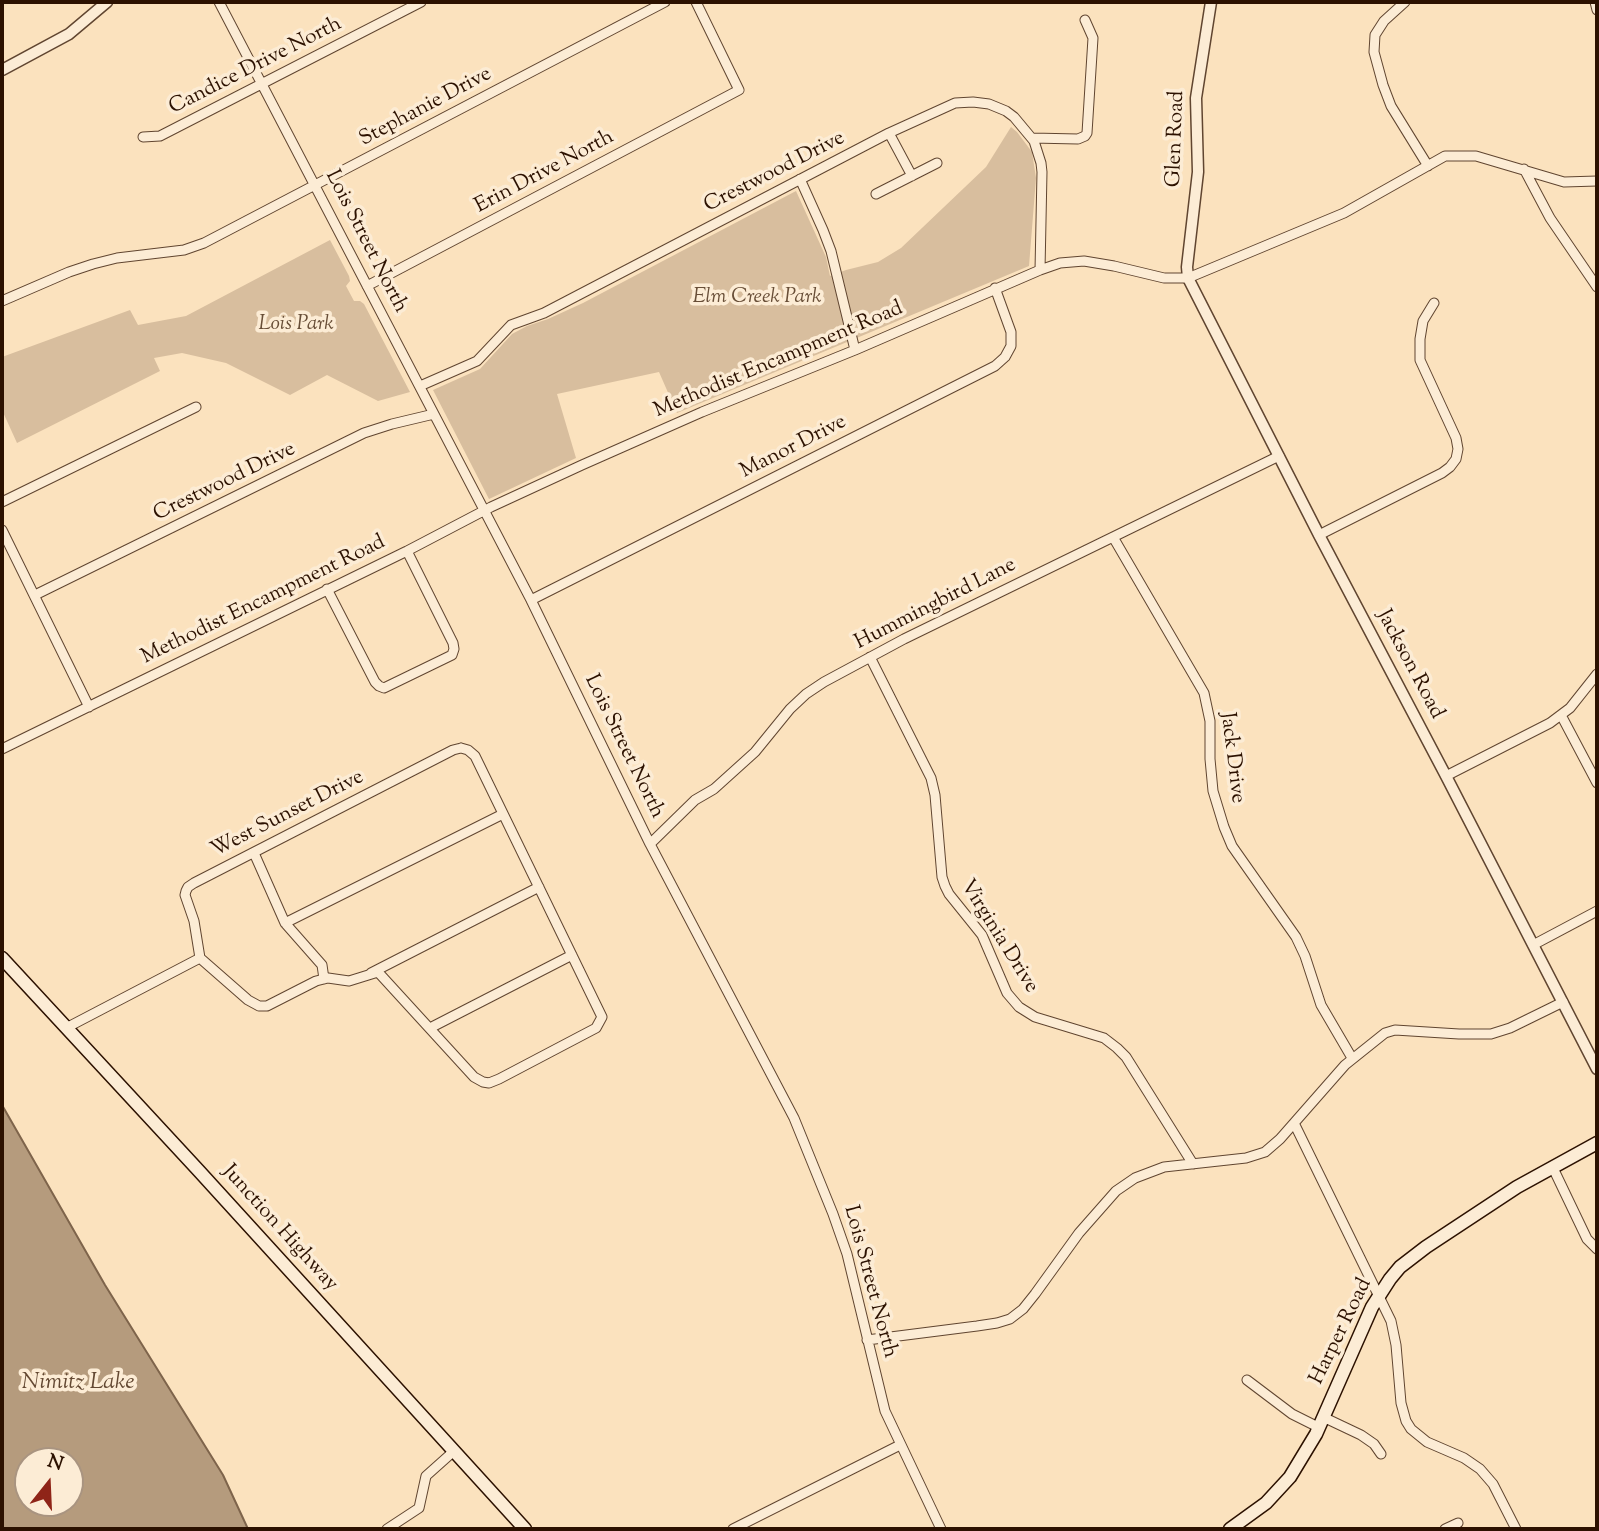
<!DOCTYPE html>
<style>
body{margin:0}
#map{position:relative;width:1599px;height:1531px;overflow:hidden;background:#fbe2be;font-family:"Sorts Mill Goudy",serif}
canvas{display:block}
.frame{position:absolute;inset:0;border:4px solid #2c1100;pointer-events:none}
.north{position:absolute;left:14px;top:1447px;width:70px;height:70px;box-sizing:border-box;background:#fcecd5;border:2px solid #a99480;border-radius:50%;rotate:18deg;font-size:19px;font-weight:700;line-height:28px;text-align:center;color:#2c1100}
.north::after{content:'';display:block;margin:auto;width:24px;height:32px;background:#8f2418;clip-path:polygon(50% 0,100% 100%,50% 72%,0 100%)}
</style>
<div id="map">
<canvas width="1599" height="1531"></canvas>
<div class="frame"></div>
<div class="north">N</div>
</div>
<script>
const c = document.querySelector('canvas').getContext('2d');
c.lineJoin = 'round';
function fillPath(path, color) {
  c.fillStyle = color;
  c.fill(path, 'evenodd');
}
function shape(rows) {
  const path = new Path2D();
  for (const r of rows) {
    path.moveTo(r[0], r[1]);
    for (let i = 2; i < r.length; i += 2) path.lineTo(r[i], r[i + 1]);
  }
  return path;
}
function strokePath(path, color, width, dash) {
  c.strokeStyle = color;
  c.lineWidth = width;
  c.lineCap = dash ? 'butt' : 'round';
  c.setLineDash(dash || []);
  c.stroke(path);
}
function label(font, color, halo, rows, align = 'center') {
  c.font = font + ' "Sorts Mill Goudy",serif';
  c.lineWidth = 7;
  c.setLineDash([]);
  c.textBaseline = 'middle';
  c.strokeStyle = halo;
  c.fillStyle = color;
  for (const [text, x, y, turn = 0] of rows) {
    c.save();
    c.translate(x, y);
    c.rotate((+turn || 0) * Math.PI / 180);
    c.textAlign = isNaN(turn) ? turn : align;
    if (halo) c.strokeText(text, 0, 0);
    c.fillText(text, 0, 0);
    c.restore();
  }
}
const green = shape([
 [1011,127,1017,132,1032,152,1036,178,1029,266,677,413,659,372,557,394,576,458,489,499,433,390,480,369,512,334,527,326,548,319,583,303,796,191,826,257,830,276,846,270,878,262,901,248,986,167],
 [330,240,349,276,350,281,346,286,354,301,360,301,364,304,410,392,378,401,327,375,290,395,226,363,182,353,154,358,160,371,17,443,2,410,2,357,130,310,138,325,186,316]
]);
const water = shape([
 [2,1105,105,1285,223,1475,248,1529,2,1529,2,1105],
 [28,1461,70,1461,70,1503,28,1503,28,1461]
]);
const minor = shape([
 [219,2,531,600,650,844,794,1118,833,1214,847,1254,885,1411,941,1529],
 [1405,2,1384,21,1375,35,1374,52,1383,85,1391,106,1428,166],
 [1595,2,1597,10],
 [889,133,912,176],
 [143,137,160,136,421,2],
 [1032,138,1078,139,1085,136,1087,133,1093,38,1085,20],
 [1524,169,1550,218,1597,287],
 [800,179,823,230,831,251,855,350],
 [876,194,937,163],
 [367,286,739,90,696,2],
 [2,301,69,272,93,264,117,258,184,250,204,243,665,2],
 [420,386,477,361,511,325,544,313,889,133,955,103,973,102,989,104,1006,111,1014,117,1034,141,1041,163,1042,172,1040,270],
 [2,502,196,407],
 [2,530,89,707],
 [1319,535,1442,473,1450,467,1456,459,1458,449,1456,438,1420,360,1420,339,1423,321,1434,303],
 [1113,537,1204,693,1210,721,1210,759,1213,791,1224,827,1232,846,1296,937,1305,956,1321,1005,1352,1058],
 [327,589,375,682,379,686,384,688,452,655,454,649,453,643,407,551],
 [35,595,364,433,392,424,434,414],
 [531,600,995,366,1005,357,1011,346,1011,332,995,288],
 [870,657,931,778,935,795,942,877,945,886,949,894,982,935,1007,993,1019,1007,1035,1017,1104,1038,1117,1048,1126,1057,1193,1164],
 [1561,715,1597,783],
 [461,748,468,750,475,756,602,1017,596,1028,499,1079,489,1083,483,1082,474,1077,378,972,349,981,328,978,316,981,267,1006,259,1006,248,1000,200,958,194,921,185,895,186,891,188,887,194,883,453,750,461,748],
 [2,749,407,551,491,507,582,465,702,412,855,350,1040,270,1060,263,1084,261,1114,266,1164,278,1188,278,1344,213,1445,156,1476,156,1564,182,1597,181],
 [1446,776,1550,723,1570,708,1597,674],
 [650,844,695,800,714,789,755,752,790,709,806,694,824,682,904,639,1279,456],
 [254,853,285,923,322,965,324,979],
 [285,923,503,814],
 [1533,945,1597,911],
 [371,973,539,887],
 [66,1028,200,958],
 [430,1028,572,955],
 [1294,1123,1391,1321,1396,1345,1401,1403,1406,1421,1411,1429,1427,1442,1464,1458,1480,1469,1493,1484,1516,1529],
 [1553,1168,1587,1239,1597,1249],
 [867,1340,977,1326,997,1323,1010,1319,1023,1309,1035,1294,1079,1233,1116,1191,1135,1178,1164,1167,1246,1158,1265,1152,1280,1139,1345,1065,1385,1033,1395,1030,1459,1034,1491,1034,1510,1028,1563,1002],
 [1247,1380,1292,1414,1318,1427],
 [1323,1417,1361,1435,1374,1444,1381,1454],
 [387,1529,419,1508,426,1476,454,1451],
 [733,1529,900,1445],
 [1445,1529,1458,1523]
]);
const tertiary = shape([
 [1211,2,1196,98,1198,172,1187,267,1188,278,1319,535,1446,776,1597,1069],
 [2,70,69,34,107,2]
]);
const secondary = shape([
 [2,958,199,1171,525,1529],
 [1230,1529,1266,1503,1290,1477,1316,1434,1372,1307,1390,1279,1400,1267,1426,1247,1517,1187,1597,1143]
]);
const streetNames = [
 ["Candice Drive North",256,67,-27],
 ["Stephanie Drive",426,108,-28],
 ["Glen Road",1177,139,-88],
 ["Erin Drive North",545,173,-28],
 ["Crestwood Drive",775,173,-27],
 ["Lois Street North",365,242,63],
 ["Methodist Encampment Road",779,361,-23],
 ["Manor Drive",794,448,-27],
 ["Crestwood Drive",225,483,-26],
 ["Methodist Encampment Road",264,601,-26],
 ["Hummingbird Lane",936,605,-27],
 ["Jackson Road",1409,665,62],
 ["Lois Street North",623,747,64],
 ["Jack Drive",1231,758,83],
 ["West Sunset Drive",288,815,-27],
 ["Virginia Drive",998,937,58],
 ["Junction Highway",279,1229,48],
 ["Lois Street North",869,1282,75],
 ["Harper Road",1342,1332,-64]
];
const parkNames = [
 ["Elm Creek Park",757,298],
 ["Lois Park",296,325]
];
const waterNames = [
 ["Nimitz Lake",78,1384]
];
fillPath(green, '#d8be9e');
fillPath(water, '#b59b7d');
strokePath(water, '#7e644b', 2);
strokePath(minor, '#604530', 11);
strokePath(tertiary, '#604530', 13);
strokePath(secondary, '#2c1100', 15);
strokePath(minor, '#fcecd5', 9);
strokePath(tertiary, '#fcecd5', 10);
strokePath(secondary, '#fcecd5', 12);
label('21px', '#2c1100', '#fcecd5', streetNames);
label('italic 21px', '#684e37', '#fcecd5', parkNames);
label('italic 23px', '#634832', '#fcecd5', waterNames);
</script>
